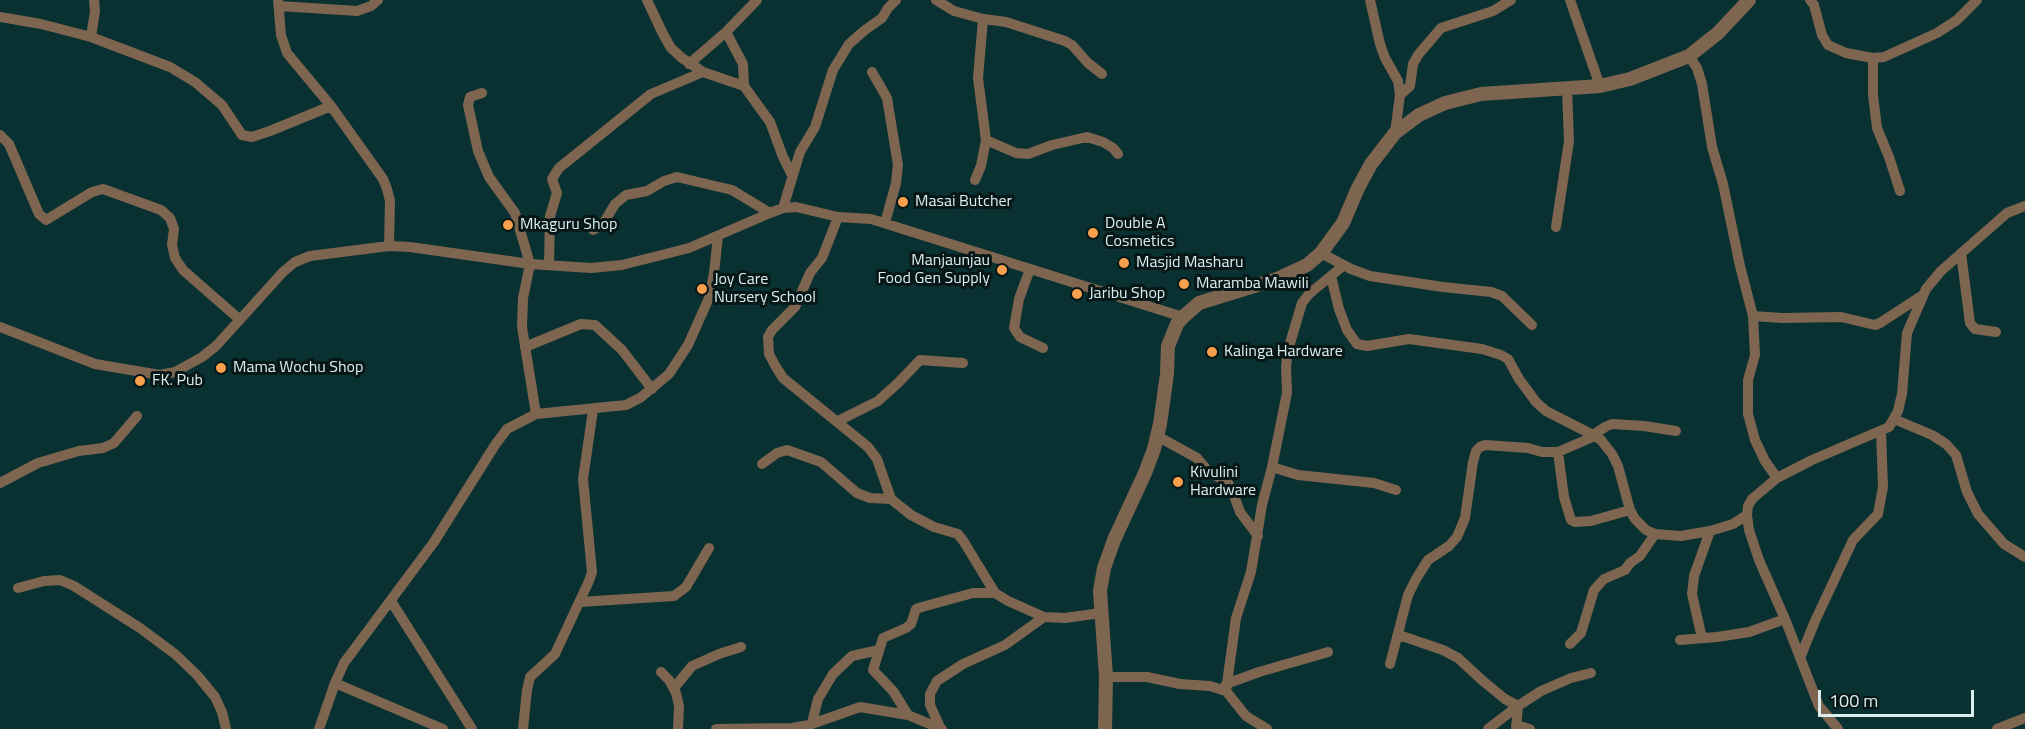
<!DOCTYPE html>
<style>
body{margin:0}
#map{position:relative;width:2025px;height:729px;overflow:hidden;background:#0a3131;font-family:"Titillium Web",sans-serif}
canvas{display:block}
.scale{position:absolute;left:1818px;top:690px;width:156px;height:27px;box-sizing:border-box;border:3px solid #daeeee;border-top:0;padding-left:8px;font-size:18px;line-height:21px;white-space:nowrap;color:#daeeee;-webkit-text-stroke:4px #071616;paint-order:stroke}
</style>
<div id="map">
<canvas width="2025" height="729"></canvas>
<div class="scale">100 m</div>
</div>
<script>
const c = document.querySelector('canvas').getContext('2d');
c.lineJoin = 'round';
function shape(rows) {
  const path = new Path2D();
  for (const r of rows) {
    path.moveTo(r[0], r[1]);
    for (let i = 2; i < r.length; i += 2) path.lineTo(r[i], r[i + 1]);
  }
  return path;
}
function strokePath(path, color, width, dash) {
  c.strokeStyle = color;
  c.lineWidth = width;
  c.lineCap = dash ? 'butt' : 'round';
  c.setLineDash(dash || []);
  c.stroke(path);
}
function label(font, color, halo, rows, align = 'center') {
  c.font = font + ' "Titillium Web",sans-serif';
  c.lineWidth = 6;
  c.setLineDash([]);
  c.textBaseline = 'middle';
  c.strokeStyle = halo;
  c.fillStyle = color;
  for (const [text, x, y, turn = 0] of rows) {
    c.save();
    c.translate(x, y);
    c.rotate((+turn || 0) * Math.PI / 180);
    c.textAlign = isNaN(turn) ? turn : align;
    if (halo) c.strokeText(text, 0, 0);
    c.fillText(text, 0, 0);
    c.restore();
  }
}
const minor = shape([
 [278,0,281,35,287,53,331,106,383,179,387,189,390,201,389,246],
 [647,0,663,34,671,48,682,58,703,72,744,86,770,122,783,157,792,175],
 [936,0,954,11,983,19,1006,22,1065,41,1072,45,1088,63,1102,74],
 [1370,0,1380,44,1385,58,1398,81,1400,95,1395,133],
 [1570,0,1600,86],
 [1810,0,1814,5,1822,35,1828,45,1846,53,1873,58,1884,57,1937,33,1957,20,1977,0],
 [279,6,357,11,371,6,378,0],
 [0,17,41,24,91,37,170,67,195,82,222,105,242,135,252,137,270,131,331,106],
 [726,32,743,64,744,86],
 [91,37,95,11,94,0],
 [1689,56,1697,68,1702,84,1712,147,1723,184,1740,266,1753,316,1755,355,1748,380,1748,414,1755,440,1765,461,1777,478],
 [1873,58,1873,95,1877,128,1889,157,1900,191],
 [689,64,726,32,757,0],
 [872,72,887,98,898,165,896,183,885,223],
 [482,93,470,97,468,105,478,151,489,177,515,213,530,264,523,298,522,327,536,414],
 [1400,95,1410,86,1413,64,1418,55,1441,28,1493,11,1511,0],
 [0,135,9,144,39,214,46,220,92,192,103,189,161,210,170,218,174,229,172,245,175,258,183,270,239,319],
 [986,140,1016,153,1028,154,1052,145,1087,137,1103,142,1113,148,1118,154],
 [975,180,981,166,986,140,978,78,983,19],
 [783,208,800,152,815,127,833,70,849,44,865,30,882,18,888,8,896,0],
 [838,217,822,258,810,273,795,307,772,330,768,337,769,354,776,367,783,378,868,447,877,459,891,499,911,515,934,527,958,534,964,542,995,593,1008,601,1044,617,1065,618,1101,613],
 [1556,227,1569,141,1567,89],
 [593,230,603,224,615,204,626,195,647,191,664,181,677,177,732,190,770,213],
 [1321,253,1351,269,1370,276,1443,287,1491,292,1502,296,1532,325],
 [1961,253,1970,323,1975,329,1996,332],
 [549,265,550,216,557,193,552,179,559,168,651,94,703,72],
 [1030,269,1019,299,1014,328,1020,337,1043,348],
 [1331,276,1339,309,1347,330,1357,344,1367,346,1409,339,1482,349,1501,355,1508,359,1519,379,1536,402,1546,411,1595,436],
 [1753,316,1782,318,1841,317,1875,325,1880,323,1923,295],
 [0,327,95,364,160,375,175,372,202,357,216,346,283,272,295,262,310,256,389,246,410,247,530,264,591,268,622,265,689,248,770,213,783,208,796,207,838,217,871,219,1183,317],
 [525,347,581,324,595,325,622,350,652,389],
 [1894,419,1932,435,1946,444,1956,455,1967,492,1978,514,2004,544,2025,557],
 [838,421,878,401,898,383,920,360,963,363],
 [1593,435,1605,427,1612,424,1644,426,1676,431],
 [1157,436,1197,458,1208,471,1228,483,1232,490,1240,512,1258,536],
 [1558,452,1564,497,1571,520,1575,522,1591,521,1630,510],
 [762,464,777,453,787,450,821,462,857,493,870,498,891,499],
 [1272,467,1298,475,1374,483,1396,490],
 [0,483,38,463,79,451,103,448,114,443,137,416],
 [18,588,44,581,60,580,74,586,140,628,175,654,197,675,215,697,222,712,226,729],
 [391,601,472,729],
 [580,602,674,596,686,587,709,548],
 [1399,635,1443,650,1458,658,1483,681,1505,699,1518,706,1516,729],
 [1702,638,1692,594,1694,576,1710,531],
 [1680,640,1717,637,1749,632,1785,619],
 [1570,644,1581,633,1594,590,1604,579,1625,570,1630,563,1640,556,1655,534],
 [1800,658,1815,621,1853,540,1878,514,1883,487,1881,431],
 [1390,664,1408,595,1416,579,1428,560,1449,546,1457,537,1465,518,1473,462,1476,451,1480,447,1485,445,1528,448,1542,452,1558,452,1595,436,1601,440,1612,454,1618,466,1630,510,1635,519,1646,530,1655,534,1681,536,1710,531,1733,524,1747,515],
 [661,672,669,680,676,693,679,706,678,729],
 [1106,677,1147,677,1180,684,1210,686,1226,691,1246,716,1267,729],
 [335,683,443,729],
 [1226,684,1259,672,1328,652],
 [674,688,692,666,719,654,741,647],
 [1226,691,1236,618,1251,572,1262,505,1272,467,1287,393,1286,367,1288,350,1302,303,1309,294,1343,266],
 [908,715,893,691,873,670,883,638,906,628,911,624,916,609,922,607,973,593,995,593],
 [812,723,818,699,833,674,852,656,879,650],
 [1516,725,1530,729],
 [940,727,930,705,930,694,937,681,963,664,1005,645,1044,617],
 [319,729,335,683,344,663,434,542,495,445,507,429,536,414,626,405,640,398,669,374,688,345,709,298,714,273,718,236],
 [523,729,527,690,530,677,555,654,589,581,592,572,583,479,593,410],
 [716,729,792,728,809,725,860,707,908,715,942,729],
 [1488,729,1518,706,1541,691,1571,678,1591,673],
 [1838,729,1819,706,1785,619,1759,560,1749,530,1747,515,1748,506,1752,499,1777,478,1812,460,1889,427,1898,411,1902,394,1907,333,1926,289,1941,271,2007,213,2025,206],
 [1997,729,2025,718]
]);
const tertiary = shape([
 [1105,729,1106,677,1100,591,1104,568,1114,540,1145,473,1154,449,1160,424,1167,374,1168,346,1177,324,1183,317,1199,303,1277,279,1307,265,1321,253,1343,223,1358,188,1371,164,1395,133,1419,115,1445,103,1481,94,1600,86,1630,79,1689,56,1718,33,1749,0]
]);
const markers = [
 [903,202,6,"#f9a04c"],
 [508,225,6,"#f9a04c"],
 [1093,233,6,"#f9a04c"],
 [1124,263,6,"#f9a04c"],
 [1002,270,6,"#f9a04c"],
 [1184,284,6,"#f9a04c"],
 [702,289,6,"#f9a04c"],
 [1077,294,6,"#f9a04c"],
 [1212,352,6,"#f9a04c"],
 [221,368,6,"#f9a04c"],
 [140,381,6,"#f9a04c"],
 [1178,482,6,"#f9a04c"]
];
const poiNames = [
 ["Masai Butcher",915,202],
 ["Double A",1105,224],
 ["Cosmetics",1105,242],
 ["Mkaguru Shop",520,225],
 ["Manjaunjau",990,261,"right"],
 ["Food Gen Supply",990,279,"right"],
 ["Masjid Masharu",1136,263],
 ["Joy Care",714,280],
 ["Nursery School",714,298],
 ["Maramba Mawili",1196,284],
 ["Jaribu Shop",1089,294],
 ["Kalinga Hardware",1224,352],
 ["Mama Wochu Shop",233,368],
 ["FK. Pub",152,381],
 ["Kivulini",1190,473],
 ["Hardware",1190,491]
];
strokePath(minor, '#7e6550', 10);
strokePath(tertiary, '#7e6550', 14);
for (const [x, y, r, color] of markers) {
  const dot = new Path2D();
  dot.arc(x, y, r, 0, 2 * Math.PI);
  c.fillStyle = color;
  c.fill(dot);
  strokePath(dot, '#071616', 2);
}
label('16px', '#daeeee', '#071616', poiNames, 'left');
</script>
